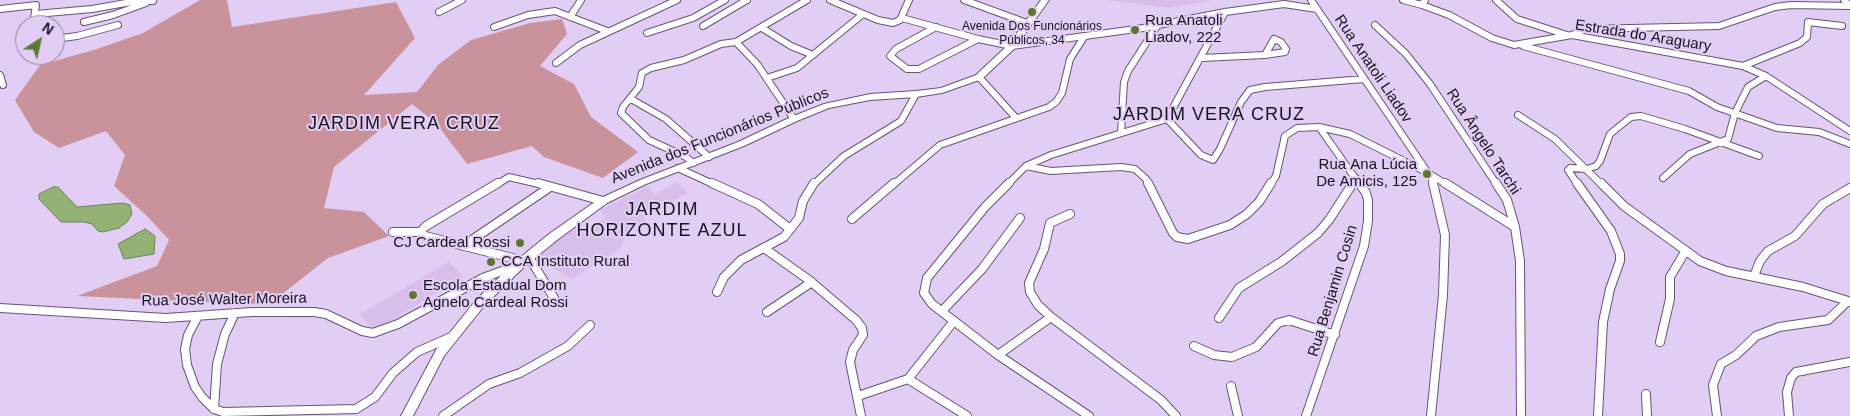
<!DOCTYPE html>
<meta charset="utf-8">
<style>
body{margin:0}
#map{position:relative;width:1850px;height:416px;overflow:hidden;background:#e2cdf4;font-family:Helvetica,sans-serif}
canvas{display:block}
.north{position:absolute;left:15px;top:15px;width:50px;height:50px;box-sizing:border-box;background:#e2cdf4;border:1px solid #92829f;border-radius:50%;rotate:35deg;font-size:14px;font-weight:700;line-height:20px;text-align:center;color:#19121f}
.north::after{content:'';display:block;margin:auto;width:18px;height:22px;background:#597930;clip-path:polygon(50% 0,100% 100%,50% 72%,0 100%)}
</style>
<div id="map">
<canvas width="1850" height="416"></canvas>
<div class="north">N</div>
</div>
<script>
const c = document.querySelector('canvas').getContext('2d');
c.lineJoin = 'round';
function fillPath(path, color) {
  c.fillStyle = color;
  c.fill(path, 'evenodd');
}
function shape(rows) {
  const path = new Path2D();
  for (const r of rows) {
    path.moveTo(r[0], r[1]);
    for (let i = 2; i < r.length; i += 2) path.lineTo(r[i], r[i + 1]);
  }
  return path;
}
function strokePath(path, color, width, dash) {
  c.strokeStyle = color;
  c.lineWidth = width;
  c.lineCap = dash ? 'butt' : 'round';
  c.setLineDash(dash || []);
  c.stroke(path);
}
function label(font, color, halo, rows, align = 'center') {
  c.font = font + ' Helvetica,sans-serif';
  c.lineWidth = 4;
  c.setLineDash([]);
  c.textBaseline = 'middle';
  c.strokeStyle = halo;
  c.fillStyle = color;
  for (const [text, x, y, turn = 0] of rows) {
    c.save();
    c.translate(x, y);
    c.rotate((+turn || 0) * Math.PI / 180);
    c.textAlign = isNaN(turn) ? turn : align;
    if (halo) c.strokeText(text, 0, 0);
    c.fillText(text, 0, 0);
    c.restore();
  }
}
const built = shape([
 [1107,0,1212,0,1169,8],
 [677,182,688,193,643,218,646,220,627,231,620,249,572,279,536,259,570,230,579,225,583,230,607,218,599,210,647,187,655,194],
 [449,262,463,276,374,332,360,314]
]);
const green = shape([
 [200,0,227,0,232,27,396,2,415,38,364,95,417,92,438,65,471,40,530,23,562,19,567,34,540,66,574,84,591,117,638,152,603,178,544,157,532,146,467,164,436,123,412,104,334,167,324,208,364,212,389,236,328,258,272,302,248,304,77,296,157,266,169,240,148,217,114,186,125,155,106,131,59,148,34,132,15,100,40,65,94,50,143,33]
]);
const water = shape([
 [53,187,58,187,77,207,123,203,130,205,132,214,127,222,119,228,103,232,98,231,92,224,84,222,61,222,39,199,39,194,53,187],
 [145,229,155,236,154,254,124,259,118,244,145,229]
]);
const streetFar1 = shape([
 [830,0,878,20,893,23,900,20,909,0],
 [964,0,1027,23],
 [1311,0,1432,179,1433,185],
 [1403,0,1422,5,1425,0],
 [1496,0,1517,19,1567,35],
 [1422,5,1449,15,1492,38,1514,45,1572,35,1743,66,1766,76,1850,131],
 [0,9,36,5,33,25],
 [439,12,462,0],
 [36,14,92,9,137,1,153,1],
 [570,17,581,0],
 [902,18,978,39,1012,46,1143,28,1225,12,1284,4,1317,9],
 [84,22,113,15,146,3],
 [1375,25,1406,54,1430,84,1497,185],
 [703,26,747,0],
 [494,27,528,15,555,11,607,31],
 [936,27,896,49,890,56,907,69,919,69,978,39],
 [762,28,791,46,813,55],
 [647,33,693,18,725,0],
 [1572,35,1586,29,1719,26,1775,7,1791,5,1850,6,1844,0],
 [55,39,77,36,118,25],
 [1274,39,1281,42,1286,49,1285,52,1265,55,1274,39],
 [736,42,757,64,794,119],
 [1523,46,1689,91,1717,107,1777,128,1819,132,1850,144],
 [1202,58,1265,55],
 [556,63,580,45,677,0],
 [1743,66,1800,43,1807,37,1808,22,1842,26],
 [0,75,3,85],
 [979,77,1016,118],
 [767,78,797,68,863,14],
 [631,99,666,119,709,157],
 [1518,115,1555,139,1602,185],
 [1167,119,1201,155,1213,160,1220,149,1241,102,1250,90,1265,87,1364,79],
 [1319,127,1360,185],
 [1121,133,1124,82,1128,71,1157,26],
 [693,163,686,157,649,140,621,113,623,107,639,87,642,73,651,68,684,60,721,44,736,42,807,0],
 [1026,166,1051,171,1121,167,1135,169,1146,179,1149,185],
 [678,168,715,185],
 [1663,178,1690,154,1728,139,1735,113,1748,87,1766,76],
 [496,185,509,177,543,185],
 [813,185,844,156,901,121,916,94],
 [893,185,940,145,1049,107,1056,102,1062,93,1070,59,1084,37],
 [1007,185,1026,166,1051,155,1167,119,1225,12],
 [1270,185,1276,176,1285,136,1297,128,1319,127,1350,134,1430,174,1447,185],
 [1352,185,1356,178],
 [1578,185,1568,170,1570,168,1587,169,1596,166,1600,161,1610,134,1631,117,1641,116,1685,129,1759,156]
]);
const street = shape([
 [538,183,603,201],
 [712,183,758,204,790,229],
 [1009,183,985,207,927,278,924,293,932,304,998,355,1089,416],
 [1148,183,1173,233,1177,237,1188,239,1230,225,1247,214,1259,202,1271,183],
 [1445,183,1515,227],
 [1496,183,1507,200,1515,227,1520,261,1521,416],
 [1577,183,1611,231,1620,254,1620,261,1610,289,1603,322,1598,416],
 [1601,183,1624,206,1700,261,1726,271,1803,287,1848,301],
 [1070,214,1050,223,1044,249,1029,283,1030,292,1038,305,1051,317,1161,400,1176,416],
 [852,219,894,183],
 [393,232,420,232],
 [420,232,426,226,498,183],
 [420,232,425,236,524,261],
 [463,246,550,187],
 [764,248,809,280,856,320,862,328,863,335,853,350,850,362,861,416],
 [529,257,557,303],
 [1754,276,1760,261,1768,251,1795,236,1823,204,1850,188],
 [717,292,724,277,741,260,784,237,799,218,803,201,814,183],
 [0,308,166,318,252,312,314,312,326,314,362,331,373,333,398,324,483,278,518,265],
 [942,311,982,269,1020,218],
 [767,312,812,282],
 [198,316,188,335,185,349,187,365,195,387,202,397,214,409,223,412,356,409,375,397,393,373,417,352,451,337],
 [1219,318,1239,288,1281,262,1318,233,1329,220,1353,183],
 [1660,342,1670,299,1670,277,1685,252],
 [1194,346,1214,355,1232,357,1256,347,1278,323,1289,320,1335,335],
 [998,355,1051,317],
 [908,379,967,416],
 [1231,386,1238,416],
 [1646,394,1647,416],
 [858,396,908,379,954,321],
 [214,409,217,364,225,334,235,313],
 [443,416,489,384,520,373,568,346,590,325],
 [1306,416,1364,246,1368,221,1368,200,1366,193,1359,183],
 [1431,416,1443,295,1445,235,1433,183],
 [1717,416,1713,385,1721,364,1736,355,1756,336,1779,327,1828,320,1848,301,1850,302],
 [1789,416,1787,392,1791,378,1796,372,1850,362]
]);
const secondary = shape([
 [1041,0,1049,0,1015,48,982,79,942,93,916,97,870,100,829,108,797,121,744,146,646,184,607,203,557,240,524,267,484,306,444,356,413,416,401,416,436,350,476,300,516,261,549,234,599,199,640,180,738,142,791,117,824,104,870,94,916,91,941,88,976,75,1009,44,1041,0]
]);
const markers = [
 [1032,12,5,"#597930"],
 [1135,30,5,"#597930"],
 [1427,174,5,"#597930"],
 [520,243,5,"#597930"],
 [491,262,5,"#597930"],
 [413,295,5,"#597930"]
];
const farPoinames = [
 ["Avenida Dos Funcionários",1032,27],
 ["Públicos, 34",1032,41]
];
const poiNames = [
 ["Rua Anatoli",1145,21],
 ["Liadov, 222",1145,38],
 ["Rua Ana Lúcia",1417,165,"right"],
 ["De Amicis, 125",1417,182,"right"],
 ["CJ Cardeal Rossi",510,243,"right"],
 ["CCA Instituto Rural",501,262],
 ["Escola Estadual Dom",423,286],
 ["Agnelo Cardeal Rossi",423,303]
];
const streetNames = [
 ["Estrada do Araguary",1643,36,9],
 ["Rua Anatoli Liadov",1373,69,56],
 ["Avenida dos Funcionários Públicos",720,136,-22],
 ["Rua Ângelo Tarchi",1483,142,57],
 ["Rua Benjamin Cosin",1333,291,-73],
 ["Rua José Walter Moreira",224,300,-1]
];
const quarterNames = [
 ["JARDIM VERA CRUZ",1209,115],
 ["JARDIM VERA CRUZ",404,124],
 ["JARDIM",662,210],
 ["HORIZONTE AZUL",662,231]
];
fillPath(built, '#d7beeb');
fillPath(green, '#ca939b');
fillPath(water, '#94b273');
strokePath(water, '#6f825a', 1);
strokePath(streetFar1, '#665475', 8);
strokePath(street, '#665475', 10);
strokePath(secondary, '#665475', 2);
strokePath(streetFar1, '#fff', 6);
strokePath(street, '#fff', 8);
fillPath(secondary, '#fff');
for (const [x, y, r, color] of markers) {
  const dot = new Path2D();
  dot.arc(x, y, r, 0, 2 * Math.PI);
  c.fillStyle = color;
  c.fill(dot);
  strokePath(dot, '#e2cdf4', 2);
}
label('12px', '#19121f', '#e2cdf4', farPoinames);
label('15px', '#19121f', '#e2cdf4', poiNames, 'left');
label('15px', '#19121f', '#e2cdf4', streetNames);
c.letterSpacing = '1px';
label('18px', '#19121f', '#e2cdf4', quarterNames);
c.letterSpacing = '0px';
</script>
